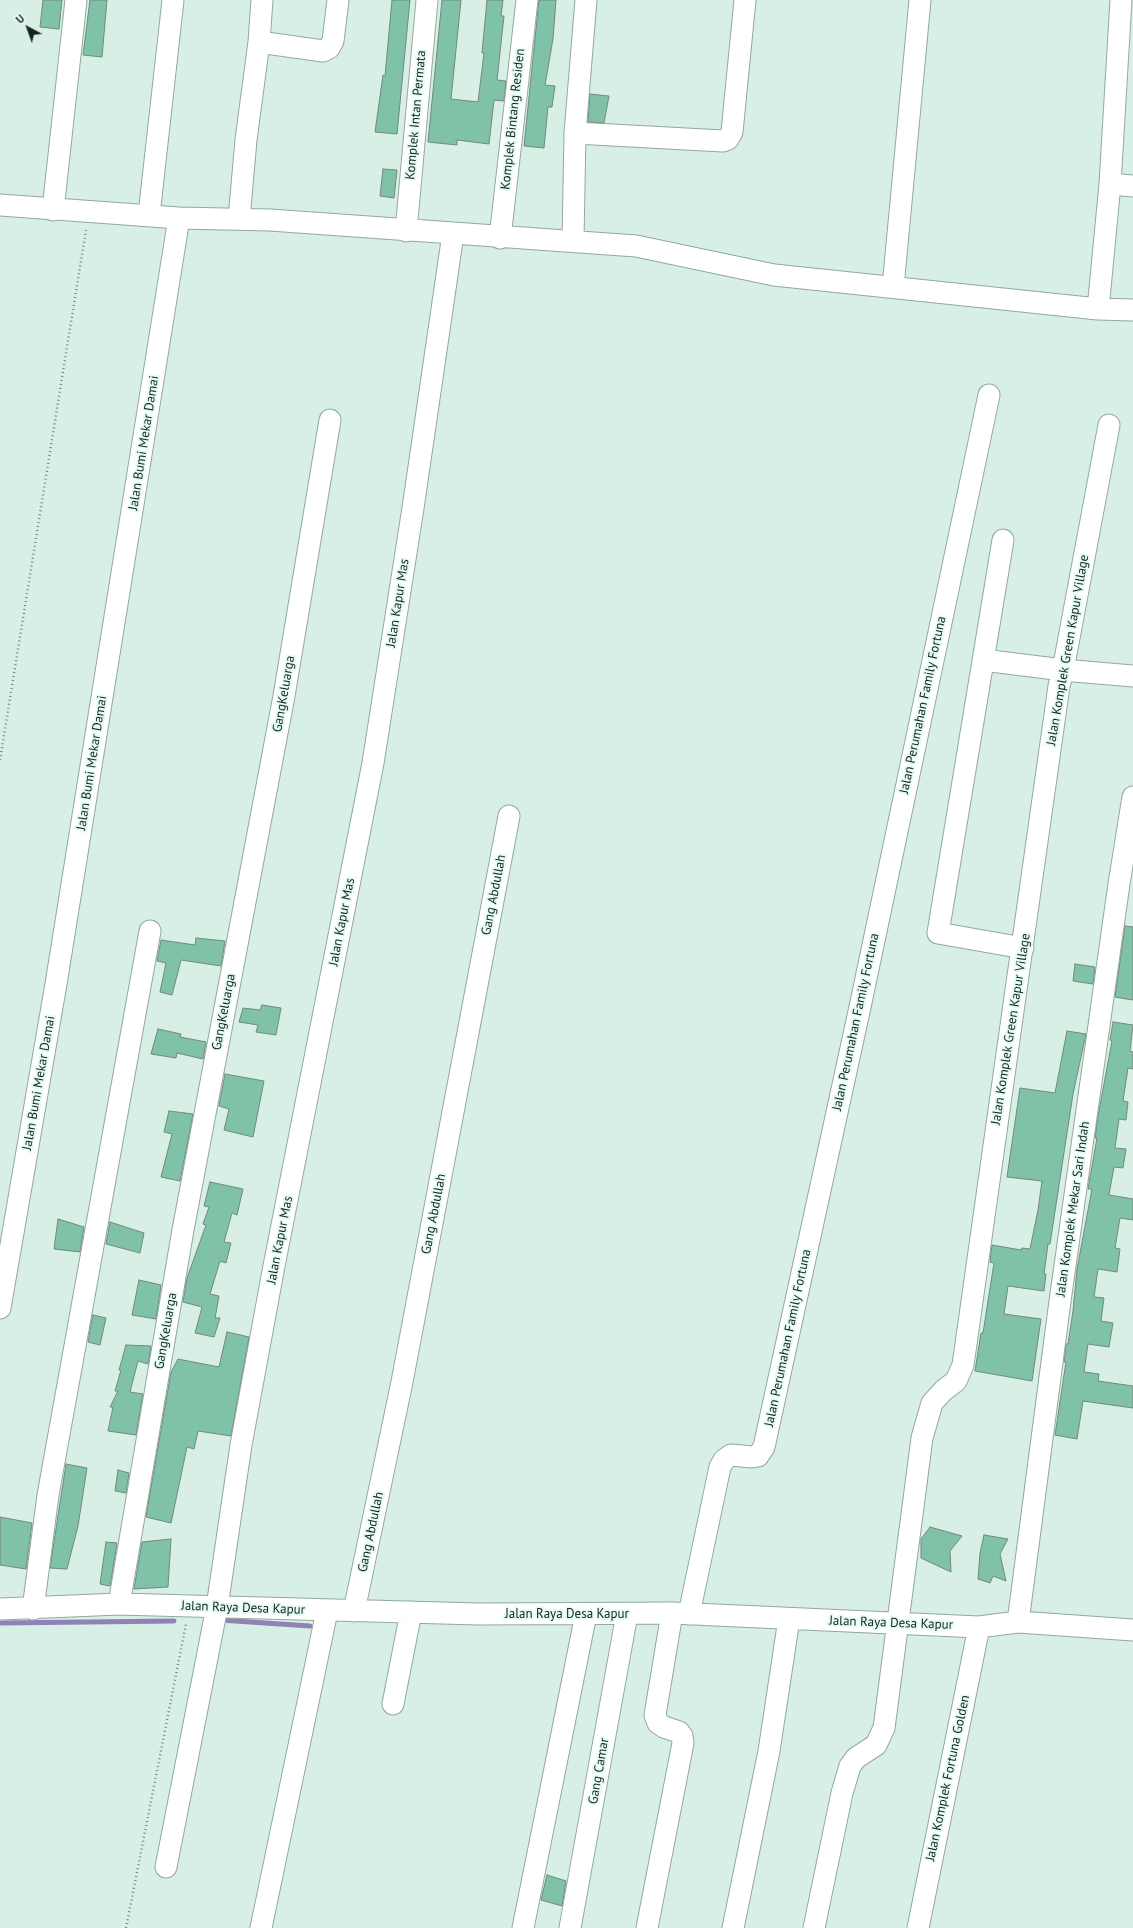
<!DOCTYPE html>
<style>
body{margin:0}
#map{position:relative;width:1133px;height:1928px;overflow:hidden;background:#d8efe5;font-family:"PT Sans",sans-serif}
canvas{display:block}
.north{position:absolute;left:8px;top:8px;width:40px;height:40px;-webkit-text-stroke:3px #e5fcf3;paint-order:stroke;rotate:319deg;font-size:11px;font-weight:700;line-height:16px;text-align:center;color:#19221e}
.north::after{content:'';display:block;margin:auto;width:14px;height:18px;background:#19221e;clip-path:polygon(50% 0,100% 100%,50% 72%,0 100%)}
</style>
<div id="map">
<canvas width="1133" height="1928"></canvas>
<div class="north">U</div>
</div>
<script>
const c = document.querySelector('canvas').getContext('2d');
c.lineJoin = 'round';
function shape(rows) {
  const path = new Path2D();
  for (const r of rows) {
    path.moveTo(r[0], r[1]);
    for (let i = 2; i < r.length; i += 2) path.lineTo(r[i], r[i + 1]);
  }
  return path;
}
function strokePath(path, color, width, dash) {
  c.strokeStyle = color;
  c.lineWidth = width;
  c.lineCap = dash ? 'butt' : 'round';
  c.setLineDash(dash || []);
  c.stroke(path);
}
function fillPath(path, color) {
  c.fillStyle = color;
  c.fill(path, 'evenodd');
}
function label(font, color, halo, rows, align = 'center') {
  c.font = font + ' "PT Sans",sans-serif';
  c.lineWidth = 4;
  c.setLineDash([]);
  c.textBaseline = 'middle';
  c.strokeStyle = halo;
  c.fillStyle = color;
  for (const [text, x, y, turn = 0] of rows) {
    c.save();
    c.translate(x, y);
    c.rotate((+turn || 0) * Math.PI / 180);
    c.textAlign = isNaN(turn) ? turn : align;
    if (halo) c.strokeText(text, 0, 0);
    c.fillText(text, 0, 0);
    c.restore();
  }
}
const stream = shape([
 [220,1620,310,1626],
 [0,1623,174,1621]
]);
const building = shape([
 [43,0,62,0,59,29,40,27,43,0],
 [90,0,107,0,102,57,83,55,90,0],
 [392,0,410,0,397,134,375,132,383,75,385,76,392,0],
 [442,0,461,0,451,99,478,102,484,53,482,53,487,0,503,0,501,16,504,16,497,80,506,81,504,101,494,100,489,144,457,140,457,145,428,142,442,0],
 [539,0,556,0,553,39,545,85,555,86,552,107,548,107,544,148,524,146,539,0],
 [590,94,609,96,604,123,588,122,590,94],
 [383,169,397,170,394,198,380,196,383,169],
 [1125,926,1133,927,1133,1000,1115,997,1125,926],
 [196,938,225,941,221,966,181,960,172,995,160,992,166,963,157,961,161,940,195,945,196,938],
 [1075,964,1095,967,1093,984,1073,981,1075,964],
 [262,1005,281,1008,276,1035,256,1032,258,1025,239,1022,243,1008,260,1010,262,1005],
 [1113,1022,1133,1025,1130,1051,1133,1052,1133,1069,1128,1068,1123,1101,1128,1102,1126,1120,1119,1119,1115,1148,1126,1149,1123,1168,1114,1167,1109,1195,1133,1199,1133,1220,1120,1218,1115,1248,1120,1249,1117,1272,1098,1269,1094,1297,1104,1298,1101,1321,1113,1323,1109,1347,1088,1344,1084,1372,1099,1374,1098,1381,1133,1386,1133,1408,1083,1401,1077,1439,1055,1435,1066,1362,1064,1362,1066,1344,1068,1344,1073,1311,1077,1269,1092,1189,1088,1189,1097,1138,1095,1138,1098,1116,1112,1041,1110,1040,1113,1022],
 [158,1029,181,1034,180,1037,206,1042,203,1059,177,1053,176,1058,151,1054,158,1029],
 [1067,1031,1086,1034,1073,1094,1050,1244,1048,1244,1044,1274,1046,1274,1044,1291,1008,1286,1004,1314,1041,1319,1032,1381,975,1371,981,1333,983,1333,994,1263,990,1262,992,1245,1021,1250,1022,1248,1030,1249,1038,1210,1042,1181,1007,1177,1020,1088,1055,1093,1067,1031],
 [225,1074,264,1081,253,1137,224,1130,229,1109,219,1106,225,1074],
 [169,1111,193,1114,180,1181,161,1177,172,1134,164,1132,169,1111],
 [210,1182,243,1189,237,1215,232,1213,224,1242,231,1243,226,1263,220,1261,210,1294,219,1296,215,1318,220,1318,214,1337,195,1333,202,1307,183,1302,187,1278,206,1225,203,1224,209,1207,204,1206,210,1182],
 [58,1219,84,1227,80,1252,54,1249,58,1219],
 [110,1222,144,1233,140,1253,106,1244,110,1222],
 [139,1280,161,1285,156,1319,132,1315,139,1280],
 [93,1315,106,1318,100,1345,88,1342,93,1315],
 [227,1332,249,1337,231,1436,198,1431,194,1449,187,1447,171,1523,146,1517,171,1372,178,1359,219,1367,227,1332],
 [126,1345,151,1346,148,1364,138,1361,130,1392,143,1394,136,1435,108,1431,113,1407,110,1407,118,1391,115,1391,121,1370,119,1370,126,1345],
 [66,1464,87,1468,78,1526,67,1569,50,1568,66,1464],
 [118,1470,129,1473,126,1493,115,1491,118,1470],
 [0,1517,32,1523,26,1569,0,1565,0,1517],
 [930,1527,962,1536,950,1551,951,1572,921,1558,921,1539,930,1527],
 [984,1535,1008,1539,1000,1554,1006,1581,993,1576,990,1583,978,1579,980,1553,984,1535],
 [171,1539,168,1587,134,1589,142,1542,171,1539],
 [106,1542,117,1543,110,1586,100,1584,106,1542],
 [547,1875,566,1881,562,1906,541,1900,547,1875]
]);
const path = shape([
 [0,760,86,230],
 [126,1928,186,1624]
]);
const minor = shape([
 [259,42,262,0],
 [575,133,723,141,728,139,732,132,745,0],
 [1110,184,1133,186],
 [0,205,179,218,270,220,636,246,774,275,1098,309,1133,310],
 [53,210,76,0],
 [149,215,173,0],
 [239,219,246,140,259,42,323,51,329,48,333,41,338,0],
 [406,231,427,0],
 [500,238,527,0],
 [573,241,575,133,586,0],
 [893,287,920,0],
 [1098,309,1110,184,1121,0],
 [1003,540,938,933,1023,948],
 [983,660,1063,670,1133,676],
 [0,1308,56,984,179,218],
 [119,1604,183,1230,284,696,330,420],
 [0,1609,119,1604,478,1614,672,1613,979,1627,1018,1622,1133,1630],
 [33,1609,48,1495,150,931],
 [354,1611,402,1382,509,816],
 [689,1614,720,1467,724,1460,731,1455,752,1457,758,1456,764,1447,860,1007,989,395],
 [1018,1622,1060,1301,1119,884,1133,797],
 [393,1704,411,1612],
 [166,1867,217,1607,241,1445,274,1266,373,763,413,508,453,234],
 [261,1928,327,1611],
 [523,1928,586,1614],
 [570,1928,627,1614],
 [647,1928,683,1743,682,1736,679,1732,664,1727,658,1723,655,1715,672,1613],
 [733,1928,769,1751,789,1619],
 [814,1928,842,1793,850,1766,856,1758,876,1745,884,1728,922,1438,932,1403,944,1390,956,1381,963,1365,1059,686,1063,670,1109,425],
 [918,1928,979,1627]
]);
const streetNames = [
 ["Komplek Intan Permata",416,115,-85],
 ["Komplek Bintang Residen",513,119,-84],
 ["Jalan Bumi Mekar Damai",144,443,-81],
 ["Jalan Kapur Mas",398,603,-81],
 ["Jalan Komplek Green Kapur Village",1068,650,-80],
 ["GangKeluarga",284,694,-80],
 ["Jalan Perumahan Family Fortuna",923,705,-78],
 ["Jalan Bumi Mekar Damai",92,763,-81],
 ["Gang Abdullah",494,895,-79],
 ["Jalan Kapur Mas",342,922,-79],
 ["GangKeluarga",224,1012,-79],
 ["Jalan Perumahan Family Fortuna",856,1022,-78],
 ["Jalan Komplek Green Kapur Village",1011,1029,-81],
 ["Jalan Bumi Mekar Damai",39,1083,-80],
 ["Jalan Komplek Mekar Sari Indah",1073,1209,-82],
 ["Gang Abdullah",434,1214,-79],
 ["Jalan Kapur Mas",280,1240,-79],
 ["GangKeluarga",166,1331,-80],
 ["Jalan Perumahan Family Fortuna",788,1338,-78],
 ["Gang Abdullah",371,1532,-78],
 ["Jalan Raya Desa Kapur",243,1608,2],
 ["Jalan Raya Desa Kapur",567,1614],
 ["Jalan Raya Desa Kapur",891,1623,2],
 ["Gang Camar",599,1771,-80],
 ["Jalan Komplek Fortuna Golden",948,1778,-78]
];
strokePath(stream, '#8f82b6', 5);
fillPath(building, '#7fc2a8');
strokePath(building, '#73887f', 1);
strokePath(minor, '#93a89f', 23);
strokePath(path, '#778780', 2.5, [1, 3]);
strokePath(minor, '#fff', 21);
label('13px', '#19221e', '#e5fcf3', streetNames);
</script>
